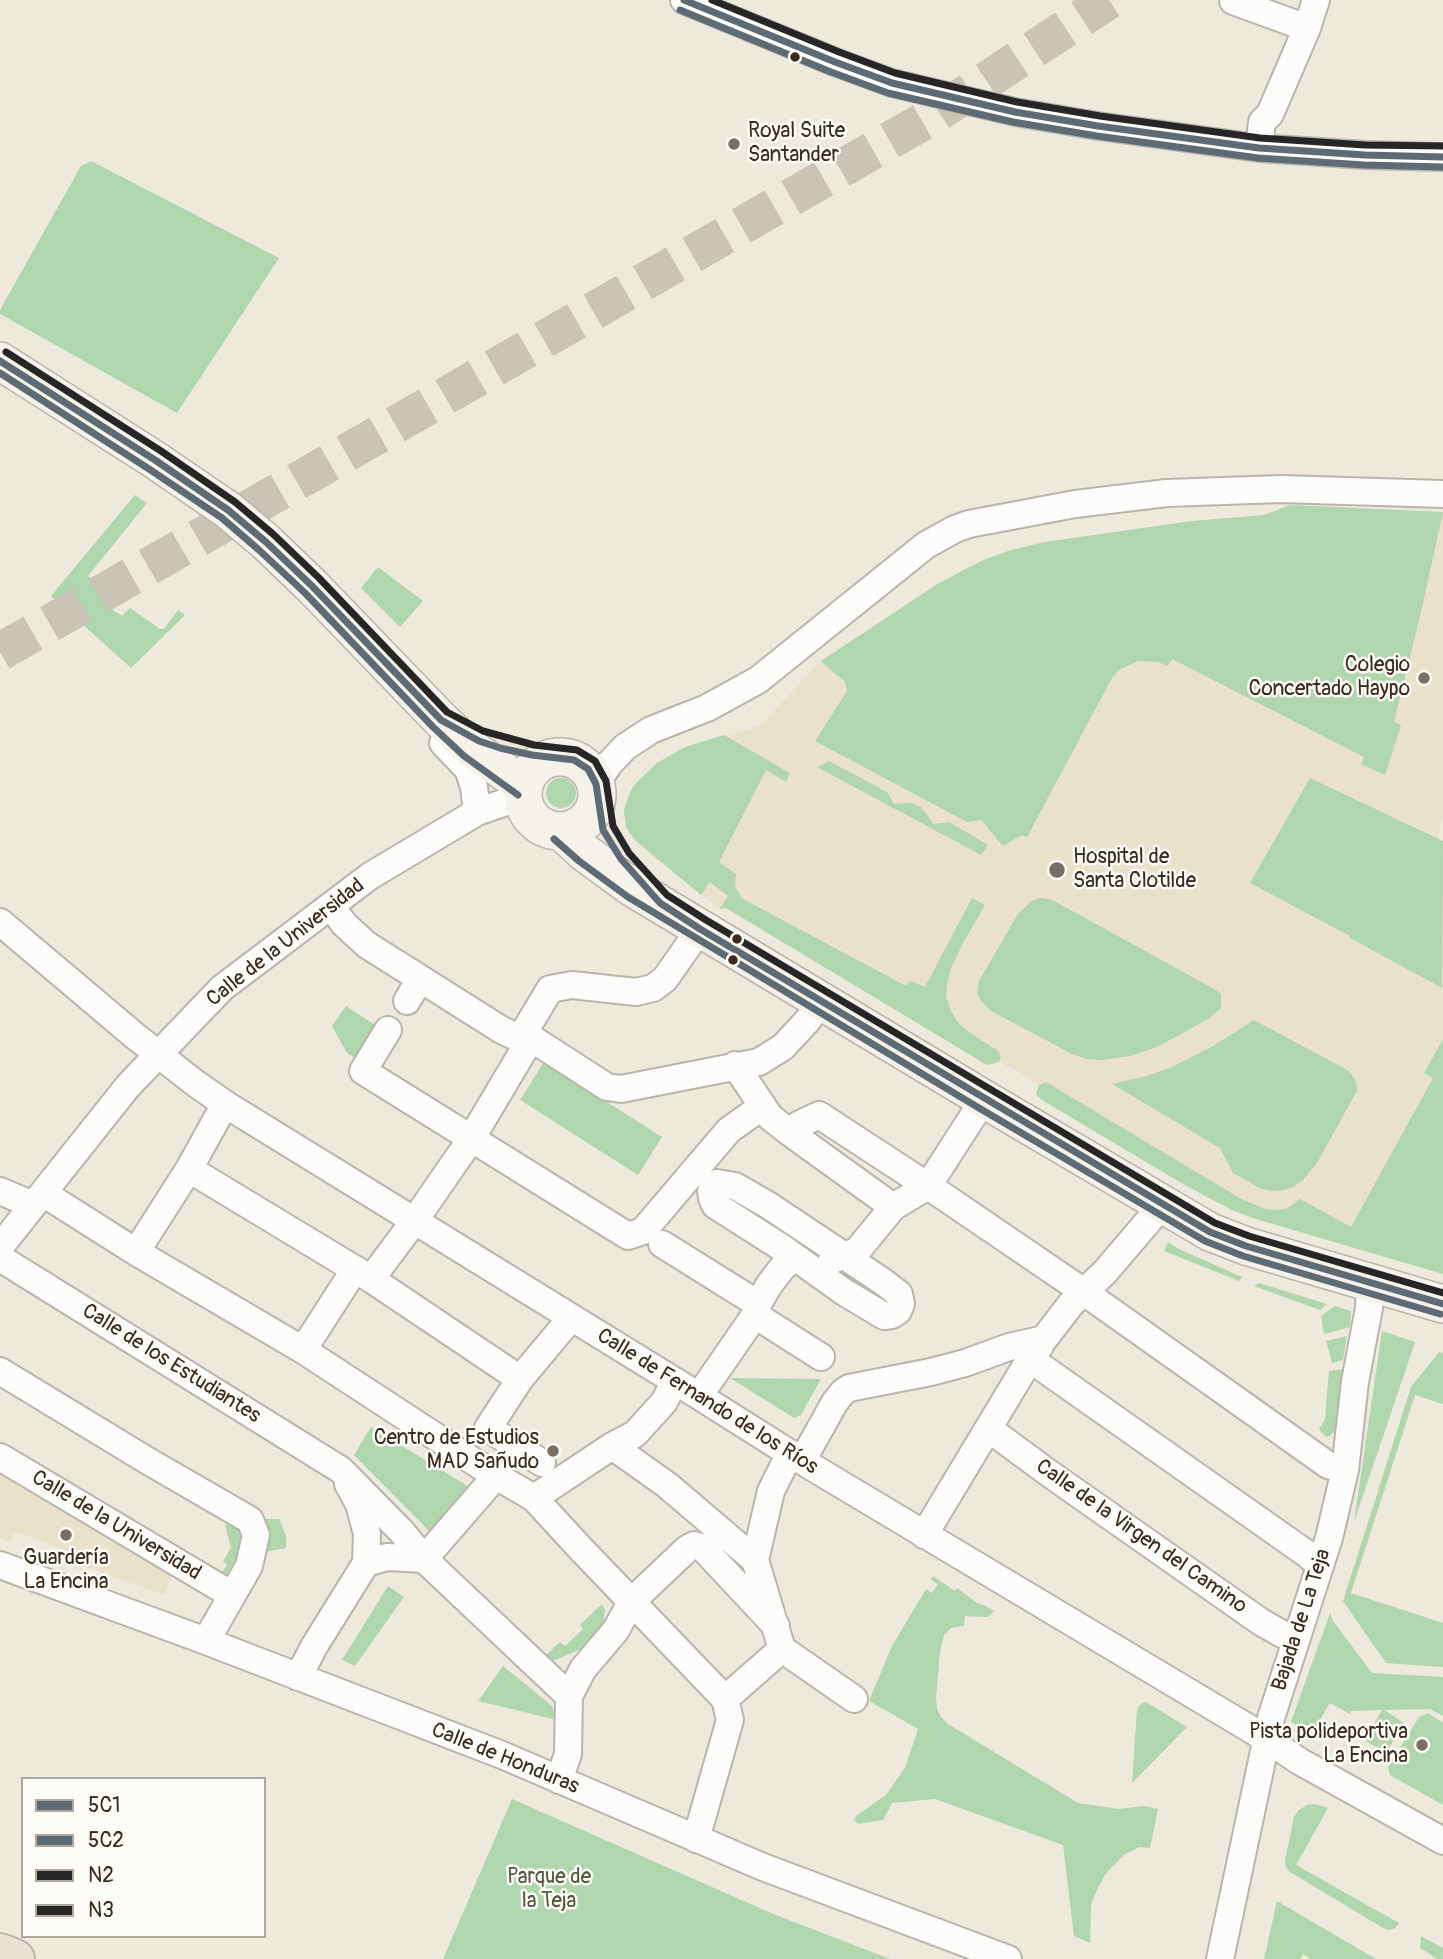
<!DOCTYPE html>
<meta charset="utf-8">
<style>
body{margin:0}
#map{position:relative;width:1443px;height:1959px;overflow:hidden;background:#eee9dd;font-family:Pangolin,sans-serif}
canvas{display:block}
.legend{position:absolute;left:21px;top:1777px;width:245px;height:161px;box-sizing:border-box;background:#fdfcf7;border:2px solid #afa8a0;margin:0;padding:9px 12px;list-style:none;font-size:21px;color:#3b2a1e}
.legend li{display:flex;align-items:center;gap:14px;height:35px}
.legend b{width:35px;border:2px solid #afa8a0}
</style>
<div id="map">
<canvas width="1443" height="1959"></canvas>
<ul class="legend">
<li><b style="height:9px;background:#5f6b74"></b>5C1</li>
<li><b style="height:9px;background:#5f6b74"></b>5C2</li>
<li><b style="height:9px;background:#262626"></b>N2</li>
<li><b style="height:9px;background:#262626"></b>N3</li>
</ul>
</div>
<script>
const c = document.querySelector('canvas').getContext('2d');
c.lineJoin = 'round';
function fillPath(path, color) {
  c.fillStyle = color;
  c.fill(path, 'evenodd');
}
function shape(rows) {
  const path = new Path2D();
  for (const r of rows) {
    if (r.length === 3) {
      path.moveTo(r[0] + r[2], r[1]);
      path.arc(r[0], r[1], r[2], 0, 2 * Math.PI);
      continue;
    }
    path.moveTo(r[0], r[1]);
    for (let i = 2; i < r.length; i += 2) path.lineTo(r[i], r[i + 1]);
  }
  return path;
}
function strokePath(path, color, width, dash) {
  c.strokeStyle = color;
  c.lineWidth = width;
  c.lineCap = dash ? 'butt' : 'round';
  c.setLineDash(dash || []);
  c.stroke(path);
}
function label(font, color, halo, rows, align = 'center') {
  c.font = font + ' Pangolin,sans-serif';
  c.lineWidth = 5;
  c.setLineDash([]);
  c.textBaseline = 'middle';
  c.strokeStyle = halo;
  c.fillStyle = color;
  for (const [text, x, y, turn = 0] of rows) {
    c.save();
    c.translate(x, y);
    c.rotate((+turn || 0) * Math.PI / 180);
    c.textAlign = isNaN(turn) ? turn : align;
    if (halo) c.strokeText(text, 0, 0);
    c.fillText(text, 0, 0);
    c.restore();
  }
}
const built = shape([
 [1290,505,1443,512,1443,814,1438,838,1443,841,1443,1107,1404,1263,1256,1219,1232,1210,1183,1184,1038,1097,1036,1094,1039,1085,1017,1071,999,1062,987,1065,726,908,720,909,640,846,631,836,626,827,625,819,624,810,630,792,657,763,685,747,760,726,817,664,936,585,986,559,1011,550,1045,542,1192,521,1264,515],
 [0,1472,173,1573,164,1595,73,1562,74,1554,15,1531,10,1542,0,1538]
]);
const green = shape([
 [91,161,279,258,177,413,0,314,0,310,81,166],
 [135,495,147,503,88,576,118,600,112,609,122,616,130,608,160,629,164,629,178,610,185,615,131,668,51,596],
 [1290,505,1443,512,1421,612,1394,722,1401,725,1385,775,1361,764,1364,757,1172,659,1168,666,1158,662,1138,661,1119,670,1112,678,1027,837,1022,835,1003,846,981,820,967,822,815,741,847,691,845,682,821,661,936,585,958,573,986,559,1011,550,1045,542,1192,521,1264,515],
 [378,567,423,601,400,627,361,588],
 [724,735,790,773,786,782,766,770,719,862,736,874,735,887,743,899,906,986,910,981,925,987,972,898,985,905,963,943,951,968,947,984,946,997,951,1011,959,1024,969,1032,998,1051,1001,1056,999,1062,987,1065,726,908,720,909,728,896,710,882,701,895,634,839,626,827,624,810,630,792,636,783,657,763,685,747],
 [829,761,887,792,894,804,912,803,920,807,926,813,933,824,949,822,988,845,981,855,817,767],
 [1310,778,1443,841,1442,988,1350,938,1350,936,1250,883],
 [561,793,15],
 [1040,898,1049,899,1056,902,1216,990,1221,994,1221,1008,1210,1018,1157,1047,1130,1056,1102,1060,1087,1059,1072,1054,991,1011,979,998,977,992,979,981,1018,914,1032,901],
 [346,1006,383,1030,362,1062,347,1053,332,1026],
 [1254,1020,1349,1071,1356,1081,1357,1091,1354,1096,1317,1163,1303,1180,1293,1187,1284,1190,1273,1191,1262,1189,1233,1173,1220,1148,1112,1084,1147,1076,1172,1067,1213,1046],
 [1443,1039,1443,1274,1256,1219,1232,1210,1183,1184,1042,1100,1036,1094,1039,1085,1046,1082,1243,1200,1266,1209,1277,1210,1288,1208,1300,1199,1351,1227,1433,1078,1424,1073],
 [544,1062,662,1137,638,1175,520,1100],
 [1168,1242,1179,1249,1242,1277,1239,1281,1164,1251],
 [1259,1283,1327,1304,1320,1310,1317,1309,1254,1286],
 [1335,1306,1351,1311,1350,1327,1324,1334,1321,1316],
 [1382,1331,1415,1342,1354,1522],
 [1347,1336,1343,1360,1332,1363,1326,1341],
 [1439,1352,1443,1353,1443,1404,1415,1395,1351,1593,1443,1623,1443,1667,1386,1663,1343,1601,1411,1387],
 [1343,1369,1335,1430,1330,1436,1326,1437,1319,1429,1325,1419,1329,1371],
 [730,1378,821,1379,801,1415,794,1418],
 [371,1427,474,1490,436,1538,354,1455],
 [263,1519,279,1519,286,1536,286,1548,264,1552],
 [236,1523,242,1528,245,1545,226,1575,220,1575,227,1565,223,1561,231,1548,225,1525],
 [933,1576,955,1591,957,1588,977,1603,984,1605,994,1611,988,1617,965,1616,964,1626,951,1628,944,1635,940,1652,936,1697,937,1709,941,1717,948,1724,1078,1803,1119,1809,1144,1806,1158,1809,1150,1848,1140,1847,1125,1854,1107,1872,1098,1888,1091,1904,1090,1943,1074,1936,1063,1845,935,1799,892,1803,883,1820,858,1824,854,1820,856,1816,886,1795,905,1768,918,1729,869,1701,892,1646,926,1589,932,1593,938,1584,931,1580],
 [388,1586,404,1597,355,1666,342,1660],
 [602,1604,605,1610,603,1627,595,1641,581,1649,553,1661,546,1661,542,1659,560,1642,565,1646,583,1629,580,1625],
 [1330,1613,1333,1621,1372,1673,1443,1677,1443,1716,1430,1709,1384,1710,1404,1723,1386,1753,1364,1740,1382,1710,1351,1711,1350,1714,1330,1703,1311,1735,1291,1722],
 [503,1666,552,1706,554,1712,553,1719,478,1701],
 [1146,1702,1187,1727,1132,1783,1137,1711,1138,1707,1142,1703],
 [1428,1713,1443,1723,1443,1805,1390,1775,1388,1767,1419,1717],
 [512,1799,771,1913,890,1959,443,1959],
 [1315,1804,1328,1808,1296,1865,1399,1923,1395,1928,1390,1930,1383,1928,1290,1872,1286,1867,1285,1860,1294,1817,1299,1810,1307,1805],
 [1277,1901,1376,1959,1311,1959,1303,1954,1300,1959,1264,1959],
 [1421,1936,1443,1948,1443,1959,1437,1959,1420,1948]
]);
const primaryTunnel = shape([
 [0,652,931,117,1109,0]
]);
const street = shape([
 [684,0,835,62,892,83,1015,112,1098,126,1259,148,1365,155,1443,157],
 [1233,1,1307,28],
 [1259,148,1262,122,1270,114,1307,28,1316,0],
 [443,743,468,769,474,787,477,812],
 [596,784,609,764,625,747,651,730,707,708,758,680,926,545,955,529,969,524,1075,504,1167,493,1281,489,1443,494],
 [331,906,344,924,367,945,500,1029,512,1035,523,1034,531,1038,607,1087,621,1089,759,1062,783,1047,808,1020,821,1001],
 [0,922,135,1036,195,1083,225,1104,699,1396,802,1461,1267,1739,1299,1761,1443,1841],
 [407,1001,420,979],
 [388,1030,363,1071,628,1236,643,1231,729,1130,763,1106],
 [523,1034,550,989,572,985,636,992,653,988,665,979,700,929],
 [735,1065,770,1117,789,1132,893,1207],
 [789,1132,798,1125,819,1115,943,1196,1084,1292,1328,1465,1345,1470],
 [189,1169,371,1279,520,1379],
 [717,1183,735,1186,768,1205,882,1281,899,1294,901,1304,898,1311,892,1315,884,1316,844,1292,784,1249,715,1205,712,1198,711,1191,717,1183],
 [0,1191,33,1205],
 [43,1193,136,1252,303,1350,496,1476,534,1498,580,1548,725,1699,730,1720,696,1839],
 [662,1244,758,1304],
 [0,1247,128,1086,222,988,370,876,477,812,523,796],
 [136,1252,189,1169,225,1104],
 [0,1258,341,1470,402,1532,424,1559,569,1696],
 [832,1260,857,1251,893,1207,928,1186,984,1099],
 [371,1279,415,1220,471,1139,531,1038],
 [755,1315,821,1357],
 [303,1350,355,1269],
 [1030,1359,1307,1554,1319,1565],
 [0,1371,148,1461,250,1520,256,1535,249,1566,206,1641],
 [699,1396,755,1315,758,1304,769,1285,782,1268,795,1257],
 [989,1429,1050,1474,1261,1622,1282,1634,1297,1638],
 [612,1446,667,1485,755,1560],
 [0,1457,232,1595],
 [802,1461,835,1402,843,1392,849,1388,931,1372,965,1363,1009,1347,1044,1339,1071,1304,1105,1272,1163,1204],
 [542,1463,488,1428,520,1379,571,1318],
 [534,1498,612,1446,635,1434,664,1402,675,1381],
 [924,1535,1024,1369,1040,1346],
 [424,1559,496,1476],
 [366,1563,387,1557,424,1559],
 [0,1565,206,1641,502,1755,763,1867,1008,1959],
 [782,1649,854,1699],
 [298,1677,315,1645,366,1563,367,1534,359,1504,348,1484],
 [725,1699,782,1649,755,1560,771,1491,790,1453],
 [559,1780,568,1754,569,1696,583,1669,616,1630,631,1602,687,1549,694,1545,702,1547,776,1626],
 [1220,1959,1271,1718,1329,1538,1345,1470,1355,1382,1369,1308,1370,1281]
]);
const secondary = shape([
 [0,361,155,460,228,510,266,542,312,586,441,720,471,748,524,786],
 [560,794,37],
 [561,831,585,853,633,888,984,1099,1210,1232,1246,1246,1443,1304]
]);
const primary = shape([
 [0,1953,15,1959]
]);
const bus1 = shape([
 [684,0,835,62,892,83,1015,112,1098,126,1259,148,1365,155,1443,157],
 [0,361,155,460,228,510,266,542,312,586,441,720,479,741,500,748,532,755,574,760,588,769,596,784,603,830,621,859,660,903,700,929,1210,1232,1246,1246,1443,1304]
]);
const bus2 = shape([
 [680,10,831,72,888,93,1013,122,1097,136,1258,158,1364,165,1443,167],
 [0,373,149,469,222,518,259,550,305,593,433,727,464,756,518,795],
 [554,839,579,861,628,897,979,1108,1205,1241,1243,1256,1440,1314]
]);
const bus3 = shape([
 [6,352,161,451,235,502,273,534,319,578,447,712,483,731,534,745,577,750,595,761,606,781,613,826,629,853,667,895,706,920,1215,1223,1249,1236,1443,1293]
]);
const bus4 = shape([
 [712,0,839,52,895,73,1017,102,1100,116,1260,138,1365,145,1443,146]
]);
const markers = [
 [795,57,6,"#3b2a1e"],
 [734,144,7,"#7a6d61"],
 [1424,678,7,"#7a6d61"],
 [1057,870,9,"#7a6d61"],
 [737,939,6,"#3b2a1e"],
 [733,960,6,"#3b2a1e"],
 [553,1451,7,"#7a6d61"],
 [66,1535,7,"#7a6d61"],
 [1422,1745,7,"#7a6d61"]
];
const poiNames = [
 ["Royal Suite",748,132,"left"],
 ["Santander",748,156,"left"],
 ["Colegio",1410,666],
 ["Concertado Haypo",1410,690],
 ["Hospital de",1073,858,"left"],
 ["Santa Clotilde",1073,882,"left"],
 ["Centro de Estudios",539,1439],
 ["MAD Sañudo",539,1463],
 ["Guardería",66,1559,"center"],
 ["La Encina",66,1583,"center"],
 ["Pista polideportiva",1408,1733],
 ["La Encina",1408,1757]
];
const streetNames = [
 ["Calle de la Universidad",286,943,-38],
 ["Calle de los Estudiantes",171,1364,32],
 ["Calle de Fernando de los Ríos",707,1402,32],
 ["Calle de la Universidad",116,1526,31],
 ["Calle de la Virgen del Camino",1141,1537,35],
 ["Bajada de La Teja",1302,1620,-72],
 ["Calle de Honduras",505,1759,22]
];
const parkNames = [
 ["Parque de",549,1878],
 ["la Teja",549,1902]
];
fillPath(built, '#e9e1ca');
fillPath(green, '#b0d6ad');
strokePath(primaryTunnel, '#cac3b7', 38, [38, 19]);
strokePath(street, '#b9b5ac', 30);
strokePath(secondary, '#b9b5ac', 40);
strokePath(primary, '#b9b5ac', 42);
strokePath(street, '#fcfcfa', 26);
strokePath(secondary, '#f5f2eb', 37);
strokePath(primary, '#e8e2d6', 38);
strokePath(bus1, '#5f6b74', 7);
strokePath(bus2, '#5f6b74', 7);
strokePath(bus3, '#262626', 7);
strokePath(bus4, '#262626', 7);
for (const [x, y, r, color] of markers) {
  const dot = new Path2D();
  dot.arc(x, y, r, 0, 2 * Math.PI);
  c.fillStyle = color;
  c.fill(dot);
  strokePath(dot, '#fdfcf7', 2.5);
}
label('21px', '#3b2a1e', '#fdfcf7', poiNames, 'right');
label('21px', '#3b2a1e', '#fdfcf7', streetNames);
label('21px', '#4f593d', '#fdfcf7', parkNames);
</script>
